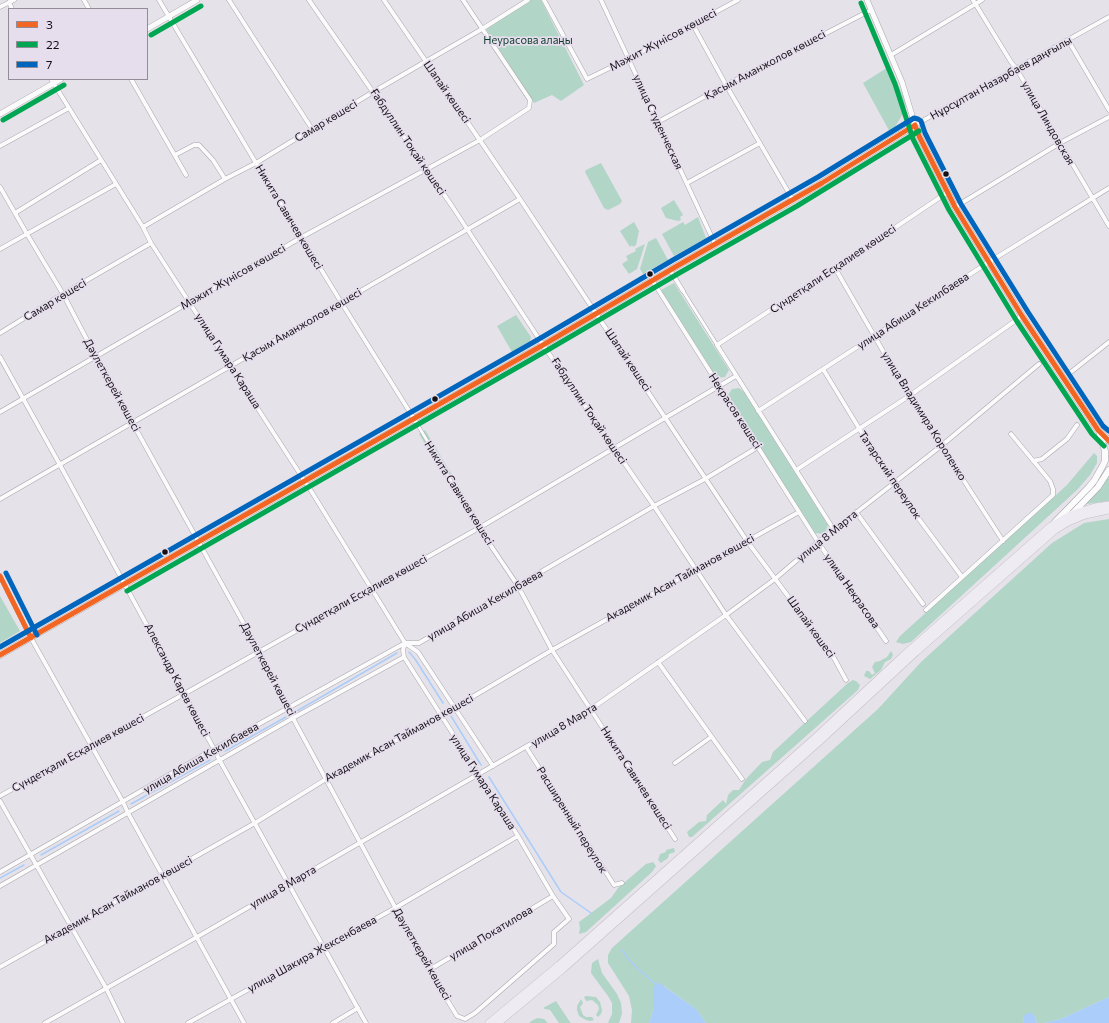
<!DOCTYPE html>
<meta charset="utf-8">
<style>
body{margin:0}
#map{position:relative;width:1109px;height:1023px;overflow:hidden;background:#e6e2ea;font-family:Commissioner,sans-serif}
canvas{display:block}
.legend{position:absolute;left:8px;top:8px;width:140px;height:72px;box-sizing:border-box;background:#e6deed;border:1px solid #928c97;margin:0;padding:5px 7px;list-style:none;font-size:12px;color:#141116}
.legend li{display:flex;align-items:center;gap:8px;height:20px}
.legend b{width:20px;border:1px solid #928c97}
</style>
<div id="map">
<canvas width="1109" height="1023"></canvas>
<ul class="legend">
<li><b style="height:5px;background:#f26522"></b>3</li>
<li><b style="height:5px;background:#00a651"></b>22</li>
<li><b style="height:5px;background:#0065bd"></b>7</li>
</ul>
</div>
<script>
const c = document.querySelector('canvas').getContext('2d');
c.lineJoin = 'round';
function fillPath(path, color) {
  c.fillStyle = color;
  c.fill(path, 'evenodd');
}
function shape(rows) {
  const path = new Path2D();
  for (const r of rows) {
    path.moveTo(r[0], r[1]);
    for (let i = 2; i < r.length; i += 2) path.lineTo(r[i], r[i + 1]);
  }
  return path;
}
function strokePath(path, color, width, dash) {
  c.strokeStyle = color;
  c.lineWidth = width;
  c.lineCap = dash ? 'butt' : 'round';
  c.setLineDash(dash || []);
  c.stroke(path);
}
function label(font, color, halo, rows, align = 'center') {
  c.font = font + ' Commissioner,sans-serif';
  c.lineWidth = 3.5;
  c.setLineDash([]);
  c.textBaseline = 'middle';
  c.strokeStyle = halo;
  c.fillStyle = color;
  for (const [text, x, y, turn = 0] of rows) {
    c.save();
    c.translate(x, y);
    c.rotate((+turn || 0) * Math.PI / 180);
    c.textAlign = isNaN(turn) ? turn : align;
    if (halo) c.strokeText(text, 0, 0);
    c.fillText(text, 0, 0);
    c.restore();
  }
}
const green = shape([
 [530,0,541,0,584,85,561,101,552,95,534,103,486,29],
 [890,66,905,100,906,106,905,110,891,134,863,83],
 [601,163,622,201,620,204,608,210,604,208,585,172,586,170],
 [674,200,683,215,680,217,681,220,678,221,666,218,661,208],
 [698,217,706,238,674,256,662,234,683,222,685,225],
 [634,222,639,231,636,245,633,247,632,245,630,247,620,231],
 [656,238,668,260,643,274,640,269,648,242],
 [645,244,637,269,629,274,622,264,628,260,626,256,636,251,635,249],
 [674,283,729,370,725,377,717,378,661,290],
 [516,315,531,337,530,341,512,352,497,326],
 [739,388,744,392,828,525,825,534,815,533,730,400,728,395,732,389],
 [425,430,475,513,469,517,419,434],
 [1094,453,1097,456,1097,463,1090,475,1077,490,911,642,903,644,896,642,900,636,1067,485],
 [1109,476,1109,501,1087,504,1087,502,1099,490],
 [1109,519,1109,997,1061,1019,1044,1023,1037,1023,1035,1016,1023,1016,1024,1023,706,1023,696,1009,664,986,654,987,654,1008,649,1023,631,1023,632,1010,629,996,608,963,608,955,612,948,878,709,921,662,1052,543,1084,523],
 [0,596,20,631,0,643],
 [891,651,893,655,891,659,885,662,881,670,870,679,864,676,866,671,869,671,872,675,875,673,872,667,875,662,880,661,887,657],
 [853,680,856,681,860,685,858,690,692,837,689,837,687,832,699,822,706,821,707,815,723,800,726,804,728,795,733,790,739,790,746,779,762,762,770,760,773,752,848,683],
 [674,848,675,852,669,854,668,858,661,863,658,860,660,854,666,852,666,850],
 [653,862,656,866,652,872,586,932,579,934,580,928,579,922,611,898,618,888,646,864],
 [598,959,602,973,617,994,621,1003,622,1014,619,1023,608,1023,612,1014,612,1003,608,996,591,973,592,963],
 [586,996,596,997,600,1002,602,1010,601,1014,598,1017,596,1015,599,1009,598,1005,592,1000,586,1001,584,997],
 [581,999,583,1003,580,1007,583,1015,586,1017,592,1017,594,1020,590,1021,586,1020,579,1016,577,1010,577,1006],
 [556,1001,570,1022,571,1023,559,1023,550,1010,545,1009,543,1008],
 [538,1018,544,1019,548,1023,529,1023,533,1020]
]);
const water = shape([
 [658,982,696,1009,706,1023,649,1023,654,1008,654,987],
 [1109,997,1109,1023,1044,1023,1061,1019],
 [1030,1012,1035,1016,1037,1023,1024,1023,1023,1016]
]);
const stream = shape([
 [409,652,415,659,443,703],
 [297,711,397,653],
 [451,716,481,765],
 [225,751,286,717],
 [489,777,561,892,591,913],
 [131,804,210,760],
 [41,855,119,811],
 [0,878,24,865],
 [622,950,631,962,655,984]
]);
const pedestrian = shape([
 [683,291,717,345],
 [416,422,479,528]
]);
const minor = shape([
 [84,0,89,9],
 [159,0,256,163,341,302,416,422],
 [229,0,312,129],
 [309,0,373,92,452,206,543,345,654,506,726,615,805,721],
 [384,0,520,199,747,541,834,658,846,680],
 [544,0,587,79,628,59,738,0],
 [601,0,715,244],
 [973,0,1011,62,1016,68,1109,226],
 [9,2,12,9],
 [0,7,14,0],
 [693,25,726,85,793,200],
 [1068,40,1109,110],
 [891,55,982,0],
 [51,79,143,227,151,243,313,494,405,643,418,652,493,766],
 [131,79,186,175],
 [658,122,726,85,871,10],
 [915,125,1109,17],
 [0,146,69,108],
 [175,155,194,145,199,145,213,160,225,179],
 [687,183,760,143],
 [0,187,27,234,63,294,96,357,259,651,288,709,429,970,457,1016,465,1019,475,1013,554,944,554,932,569,919,553,896,518,836,404,657,403,650,405,643],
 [955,207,1060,143,1109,117],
 [15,213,101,160],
 [143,227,225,179,256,163,373,92,482,29,528,0],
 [0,249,116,184],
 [835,268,909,396,1003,541],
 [670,270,683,291],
 [652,280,818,542,886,641],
 [0,333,63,294,151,243],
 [0,357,60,465,214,749,220,761,366,1023],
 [823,369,893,484,962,577],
 [1071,372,1109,342],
 [758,411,989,262,1109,188],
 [0,412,302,237,480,140,529,108,530,100,463,0],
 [1033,461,1042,459,1067,439,1077,425],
 [796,470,909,396,1022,316],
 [0,499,520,199],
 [856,512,923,604],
 [479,528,518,586,552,650,675,839],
 [834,530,717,345,835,268,948,192],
 [0,576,31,638,123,802,128,813,244,1023],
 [926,610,1053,495,1053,489,1050,481,1011,434],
 [658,662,742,779],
 [526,747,614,885,622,883],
 [675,763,711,737],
 [0,796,184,694,479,528,736,376],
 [0,801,106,988,123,1023],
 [0,872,214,749,405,643,419,643,654,506,705,479,758,447],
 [0,886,293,718,404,657],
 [0,967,255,823,326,779,440,716,552,650,799,512],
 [429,970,553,896],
 [45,1023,197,937,591,709,726,615,775,579,818,542,834,530,941,446,1039,364],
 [188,1023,395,908,518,836],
 [333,1023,358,1008]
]);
const tertiary = shape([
 [867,0,902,82,915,125],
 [147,29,197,0],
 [0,114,61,79]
]);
const secondary = shape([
 [1072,514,1098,487,1109,470],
 [1055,522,1089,487,1094,481,1102,467,1105,461,1105,451,1099,431],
 [0,655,414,419,543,345,677,266,793,200,822,183,915,125,919,136,955,207,989,262,1022,316,1063,378,1098,430,1109,441]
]);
const primary = shape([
 [489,1023,559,965,816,737,903,656,1051,526,1072,514,1095,507,1109,505],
 [498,1023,563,969,820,741,916,652,1055,530,1068,522,1085,515,1109,510]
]);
const bus1 = shape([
 [0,576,31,638],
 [0,655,543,345,677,266,822,183,915,125,919,136,955,207,1022,316,1098,430,1109,441]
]);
const bus2 = shape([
 [861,3,895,84,913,139,949,210,1016,320,1092,434,1104,446],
 [151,35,201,6],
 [3,120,64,85],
 [127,591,546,351,681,272,797,206,919,131]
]);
const bus3 = shape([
 [6,573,37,635],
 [0,647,539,339,673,260,818,177,914,118,918,119,921,121,925,133,961,204,1028,312,1103,426,1109,431]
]);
const markers = [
 [946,174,3.5,"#141116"],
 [650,274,3.5,"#141116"],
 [435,399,3.5,"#141116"],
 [165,552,3.5,"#141116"]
];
const parkNames = [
 ["Неурасова алаңы",528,40]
];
const streetNames = [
 ["Мәжит Жүнісов көшесі",663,40,-28],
 ["Қасым Аманжолов көшесі",765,65,-28],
 ["Нұрсұлтан Назарбаев даңғылы",1001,78,-29],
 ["Шапай көшесі",447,92,55],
 ["Самар көшесі",326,121,-31],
 ["улица Студенческая",658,122,65],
 ["улица Линдовская",1048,123,60],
 ["Ғабдуллин Тоқай көшесі",408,142,56],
 ["Никита Савичев көшесі",289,217,59],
 ["Сүндетқали Есқалиев көшесі",833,269,-34],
 ["Мәжит Жүнісов көшесі",233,277,-30],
 ["Самар көшесі",55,300,-31],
 ["улица Абиша Кекилбаева",913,311,-33],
 ["Қасым Аманжолов көшесі",302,325,-30],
 ["Шапай көшесі",628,360,56],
 ["улица Гумара Караша",228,361,57],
 ["Дәулеткерей көшесі",112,385,61],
 ["Ғабдуллин Тоқай көшесі",589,411,56],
 ["Некрасов көшесі",735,411,57],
 ["улица Владимира Короленко",924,416,58],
 ["Татарский переулок",890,475,56],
 ["Никита Савичев көшесі",459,493,58],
 ["улица 8 Марта",827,536,-39],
 ["Академик Асан Тайманов көшесі",680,578,-29],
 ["улица Некрасова",852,591,55],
 ["Сүндетқали Есқалиев көшесі",361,594,-29],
 ["улица Абиша Кекилбаева",485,605,-30],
 ["Шапай көшесі",811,627,54],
 ["Дәулеткерей көшесі",268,669,62],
 ["Александр Карев көшесі",177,680,62],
 ["улица 8 Марта",564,725,-31],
 ["Академик Асан Тайманов көшесі",399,738,-29],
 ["Сүндетқали Есқалиев көшесі",78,753,-29],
 ["улица Абиша Кекилбаева",201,758,-30],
 ["Никита Савичев көшесі",636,778,57],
 ["улица Гумара Караша",483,782,57],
 ["Расширенный переулок",572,820,58],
 ["улица 8 Марта",283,887,-30],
 ["Академик Асан Тайманов көшесі",118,900,-29],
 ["улица Покатилова",491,933,-31],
 ["улица Шакира Жексенбаева",312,954,-29],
 ["Дәулеткерей көшесі",422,954,60]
];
fillPath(green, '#b1d5c6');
fillPath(water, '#aacdf9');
strokePath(stream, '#aacdf9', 1.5);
strokePath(pedestrian, '#a9a6ac', 4);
strokePath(minor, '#a9a6ac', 5);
strokePath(tertiary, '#a9a6ac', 6);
strokePath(secondary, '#a9a6ac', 7);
strokePath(primary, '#c3c0c5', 8);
strokePath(pedestrian, '#fbfbfc', 3);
strokePath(minor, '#fbfbfc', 4);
strokePath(tertiary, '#fbfbfc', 5);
strokePath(secondary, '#fbfbfc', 6);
strokePath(primary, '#eeebf2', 7);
strokePath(bus1, '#f26522', 5);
strokePath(bus2, '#00a651', 5);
strokePath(bus3, '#0065bd', 5);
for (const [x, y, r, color] of markers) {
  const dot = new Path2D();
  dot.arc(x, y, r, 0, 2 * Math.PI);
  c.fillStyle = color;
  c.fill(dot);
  strokePath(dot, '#e6deed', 1.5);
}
label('11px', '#083926', '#e6deed', parkNames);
label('11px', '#141116', '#e6deed', streetNames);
</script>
